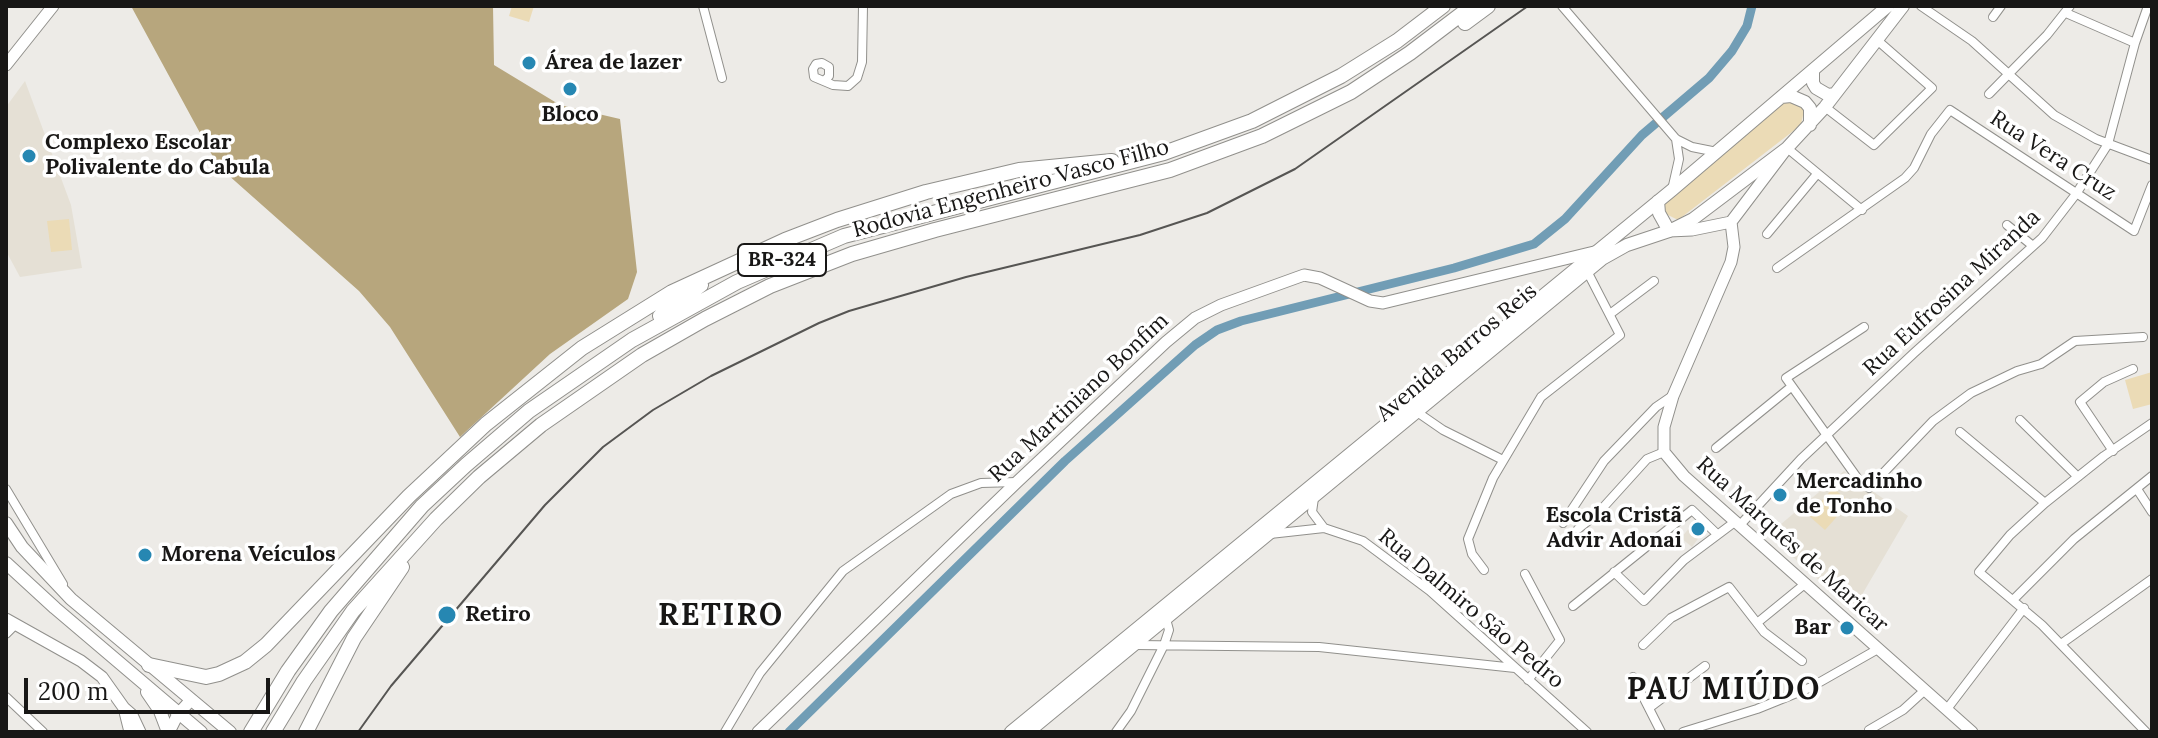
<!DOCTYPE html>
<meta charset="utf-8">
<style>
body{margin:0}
#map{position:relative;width:2158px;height:738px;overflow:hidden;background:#edebe7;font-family:Lora,serif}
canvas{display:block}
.frame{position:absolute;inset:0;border:8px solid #181716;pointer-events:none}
.scale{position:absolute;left:24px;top:678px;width:246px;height:36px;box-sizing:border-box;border:4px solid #181716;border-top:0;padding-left:10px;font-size:24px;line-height:28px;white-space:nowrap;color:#181716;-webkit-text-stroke:6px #fff;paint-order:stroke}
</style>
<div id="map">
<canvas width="2158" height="738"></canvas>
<div class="frame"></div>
<div class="scale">200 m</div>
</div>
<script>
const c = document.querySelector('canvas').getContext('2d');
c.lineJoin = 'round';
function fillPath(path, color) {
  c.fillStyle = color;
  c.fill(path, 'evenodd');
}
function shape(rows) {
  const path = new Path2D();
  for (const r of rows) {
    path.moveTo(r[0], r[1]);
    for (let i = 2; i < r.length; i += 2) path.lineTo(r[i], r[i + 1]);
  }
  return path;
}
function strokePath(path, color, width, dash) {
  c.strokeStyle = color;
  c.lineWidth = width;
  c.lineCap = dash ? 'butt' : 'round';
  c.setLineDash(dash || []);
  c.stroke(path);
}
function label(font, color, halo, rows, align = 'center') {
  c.font = font + ' Lora,serif';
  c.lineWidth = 7;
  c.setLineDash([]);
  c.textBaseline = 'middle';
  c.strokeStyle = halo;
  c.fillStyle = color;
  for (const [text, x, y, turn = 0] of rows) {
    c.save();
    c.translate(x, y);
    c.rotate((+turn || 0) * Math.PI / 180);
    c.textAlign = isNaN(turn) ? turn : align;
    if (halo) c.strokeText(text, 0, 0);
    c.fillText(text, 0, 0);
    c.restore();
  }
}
const built = shape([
 [25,81,71,205,82,268,20,277,6,251,6,107],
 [1844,471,1908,516,1853,610,1768,535],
 [1695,521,1705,529,1692,547,1681,538]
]);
const green = shape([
 [512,6,534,6,529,22,509,16],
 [1787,100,1801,105,1804,110,1801,125,1678,220,1666,214,1664,204],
 [69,219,72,250,51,252,47,221],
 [2152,372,2152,404,2133,409,2125,380],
 [1833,488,1850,502,1825,530,1809,516]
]);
const forest = shape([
 [131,6,493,6,494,65,560,105,620,119,637,272,628,299,550,354,460,437,390,327,359,291,218,166]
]);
const canal = shape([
 [789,732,1065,461,1195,345,1217,330,1241,321,1454,268,1534,244,1565,219,1642,135,1709,78,1732,51,1747,26,1752,6]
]);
const street = shape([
 [703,6,722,78],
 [1562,6,1676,139,1692,147,1717,152],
 [1921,6,1972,41,2054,115,2096,139,2152,160],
 [2066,13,2135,43],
 [1993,17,2001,6],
 [825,80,829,76,829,67,822,63,816,64,813,69,814,77,833,85,848,86,857,78,862,62,863,6],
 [1989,94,2047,35,2070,6],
 [1825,107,1874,145,1932,88,1877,40],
 [1787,148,1862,210],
 [1672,190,1679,159,1676,139],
 [2007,225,2033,246],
 [1767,234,1817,174],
 [1777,268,1905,178,1914,168,1931,134,1950,110,2134,231,2152,185],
 [1610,314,1654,281],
 [1864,327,1786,378,1858,479,1869,488,1933,421,1971,393,2017,371,2041,364,2075,341,2143,337],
 [1417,412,1443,430,1503,460],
 [2020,420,2078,477],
 [1960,432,2045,503],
 [1716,448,1791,387],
 [2113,451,2080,402,2104,382,2133,369],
 [6,489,63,584],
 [2137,489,2152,512],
 [1314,498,1312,512,1324,528],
 [1563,523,1604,461,1656,407,1672,396],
 [1740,525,1801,459,1914,353,2042,238,2076,194,2108,144,2135,43,2148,6],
 [1578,529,1599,512,1647,459,1664,452],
 [1270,534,1324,528,1363,541,1430,591,1587,732],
 [1484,570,1472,554,1468,539,1493,478,1541,397,1620,335,1587,271],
 [1614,572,1644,601,1684,560,1736,521],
 [1525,574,1560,640,1528,680],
 [2014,599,2074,539,2152,476],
 [1573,606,1692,510,1717,534],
 [1757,623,1806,583],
 [6,634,16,624],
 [2061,644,2152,579],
 [1135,645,1319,647,1515,668],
 [1643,645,1671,618,1729,587,1764,632,1802,661],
 [1633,677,1661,732],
 [1820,682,1878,649],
 [6,697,43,732],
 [1649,708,1705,666],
 [1947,709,2024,608],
 [1869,730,1903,710,1925,690],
 [725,732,760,673,843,571,951,494,981,483,1017,482],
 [1116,732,1131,711,1164,645,1169,630,1166,619],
 [1683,732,1757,709,1809,688],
 [2146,732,2042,625,1979,572,2010,535,2045,503,2104,456,2152,423]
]);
const secondary = shape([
 [6,65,53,6],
 [1731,222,1734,247,1731,262,1673,396,1664,427,1664,452,1684,476,1972,732],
 [1669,231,1692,230,1731,222,1784,152],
 [6,619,81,661,102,677,124,708,132,715,140,732],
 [124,708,130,732],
 [169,732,178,714,191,700],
 [758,732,1017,482,1166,342,1195,318,1221,305,1304,275,1320,278,1370,301,1383,303,1594,252]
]);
const primary = shape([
 [1813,70,1813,83,1816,88,1828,95,1835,94],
 [1781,97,1791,96,1805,102,1810,108,1810,125],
 [1658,201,1659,213,1669,231],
 [6,523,22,547,71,599,230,732],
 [6,563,55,608,201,732],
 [147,692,160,711,168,732],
 [1011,732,1672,190,1888,6],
 [1028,732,1602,259,1627,245,1669,231,1693,219,1787,148,1825,107,1903,6]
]);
const highway = shape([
 [1465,23,1488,6],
 [660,316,701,285],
 [149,665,206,677,219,674,245,662,266,645,409,496,486,424,582,348,672,292,785,240,837,220,926,192,1019,170,1112,161],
 [251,732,288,671,331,611,422,506,466,465,529,411,632,340,737,282,844,236,1164,153,1252,121,1341,76,1397,41,1443,6],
 [273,732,304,681,353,611,436,519,479,477,541,425,642,355,705,319,770,286,852,254,935,230,1170,170,1262,136,1351,92,1410,53,1472,6],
 [306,732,354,638,402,567]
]);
const rail = shape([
 [358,732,391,686,545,505,603,447,653,410,711,376,819,323,849,311,966,277,1140,235,1207,213,1295,169,1528,6]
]);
const markers = [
 [529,63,8,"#2687b2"],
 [570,89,8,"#2687b2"],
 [29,156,8,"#2687b2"],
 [1780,495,8,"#2687b2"],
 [1698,529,8,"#2687b2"],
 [145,555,8,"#2687b2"],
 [447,615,10,"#2687b2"],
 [1847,628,8,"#2687b2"]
];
const shields = [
 [782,260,88]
];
const shieldNames = [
 ["BR-324",782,260]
];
const poiNames = [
 ["Área de lazer",545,63],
 ["Bloco",570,115,"center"],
 ["Complexo Escolar",45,143],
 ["Polivalente do Cabula",45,168],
 ["Mercadinho",1796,482],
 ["de Tonho",1796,507],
 ["Escola Cristã",1682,516,"right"],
 ["Advir Adonai",1682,541,"right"],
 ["Morena Veículos",161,555],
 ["Retiro",465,615],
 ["Bar",1831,628,"right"]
];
const streetNames = [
 ["Rua Vera Cruz",2053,156,33],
 ["Rodovia Engenheiro Vasco Filho",1011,189,-15],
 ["Rua Eufrosina Miranda",1952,293,-43],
 ["Avenida Barros Reis",1457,353,-40],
 ["Rua Martiniano Bonfim",1079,398,-43],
 ["Rua Marquês de Maricar",1792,545,42],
 ["Rua Dalmiro São Pedro",1471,609,40]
];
const districtNames = [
 ["RETIRO",721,616],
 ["PAU MIÚDO",1724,690]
];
fillPath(built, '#e5e0d5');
fillPath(green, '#ebdbb6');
fillPath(forest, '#b7a67d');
strokePath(canal, '#719db5', 9);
strokePath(street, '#91908c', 10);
strokePath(secondary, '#91908c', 13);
strokePath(primary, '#91908c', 14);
strokePath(highway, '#91908c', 16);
strokePath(street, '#fff', 8);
strokePath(secondary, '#fff', 11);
strokePath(primary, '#fff', 12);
strokePath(highway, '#fff', 14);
strokePath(rail, '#565553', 2);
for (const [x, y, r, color] of markers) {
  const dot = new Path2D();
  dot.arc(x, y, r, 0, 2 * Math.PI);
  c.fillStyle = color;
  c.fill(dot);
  strokePath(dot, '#fff', 3);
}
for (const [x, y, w] of shields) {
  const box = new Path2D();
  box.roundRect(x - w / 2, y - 16, w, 32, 6);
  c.fillStyle = '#fff';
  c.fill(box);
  strokePath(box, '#181716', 2);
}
label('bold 20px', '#181716', null, shieldNames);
label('bold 22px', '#181716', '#fff', poiNames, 'left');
label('22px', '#181716', '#fff', streetNames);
c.letterSpacing = '2px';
label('bold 30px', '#181716', '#fff', districtNames);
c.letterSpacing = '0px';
</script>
